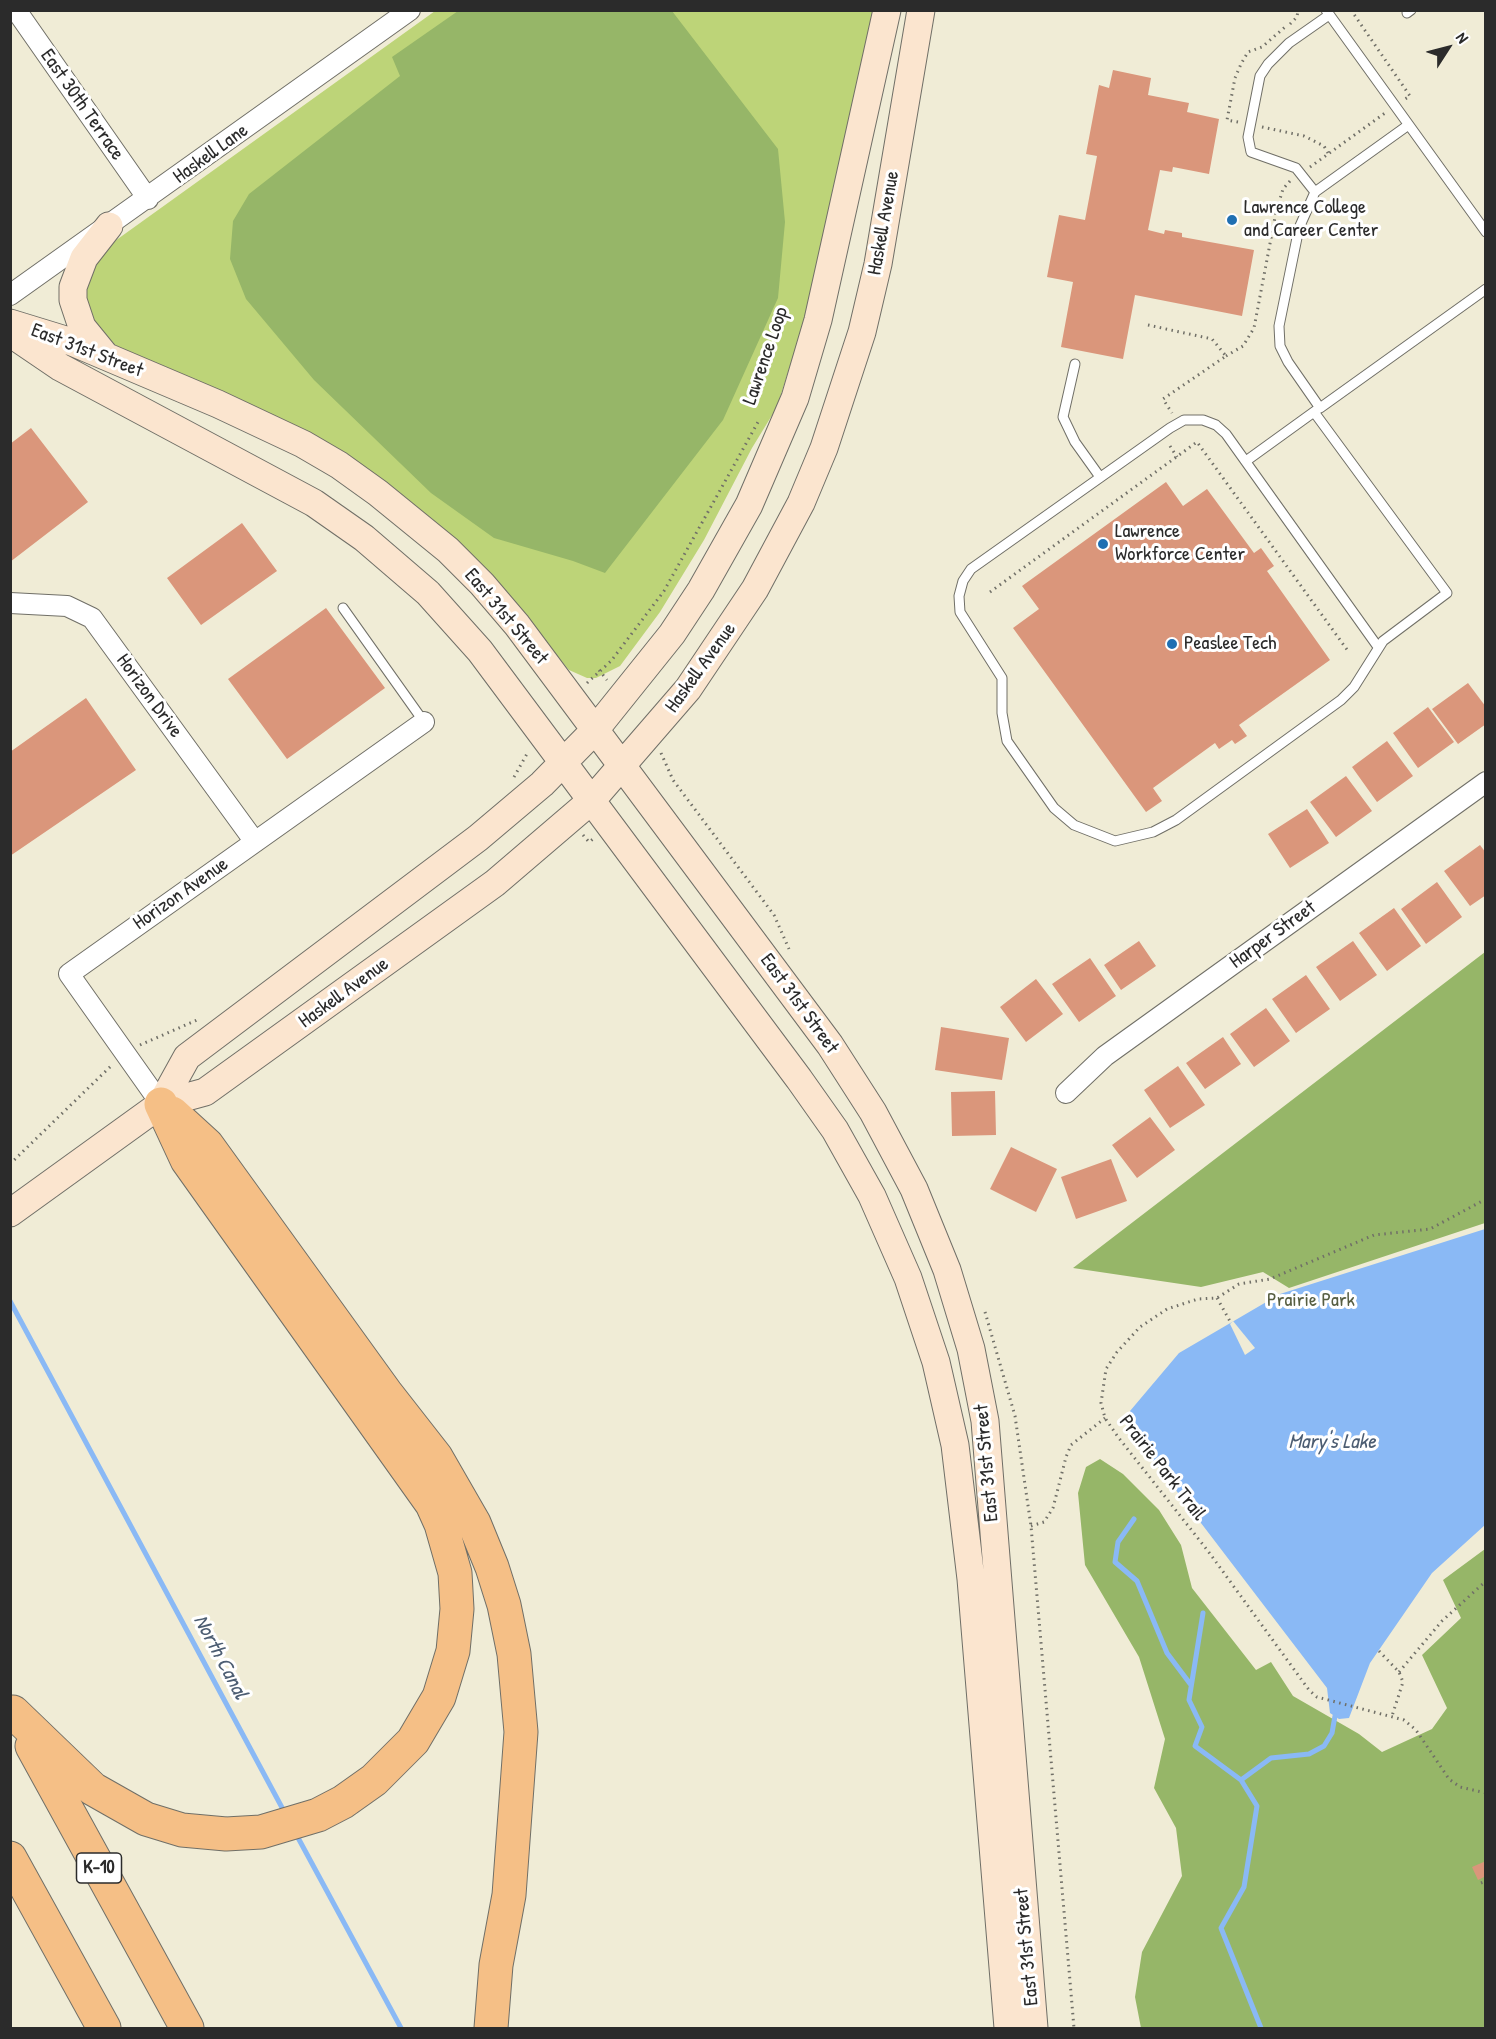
<!DOCTYPE html>
<style>
body{margin:0}
#map{position:relative;width:1496px;height:2039px;overflow:hidden;background:#f0ecd6;font-family:"Patrick Hand",sans-serif}
canvas{display:block}
.frame{position:absolute;inset:0;border:12px solid #2b2b2b;pointer-events:none}
.north{position:absolute;left:1418px;top:18px;width:60px;height:60px;-webkit-text-stroke:4px #fff;paint-order:stroke;rotate:54deg;font-size:16px;font-weight:700;line-height:24px;text-align:center;color:#2b2b2b}
.north::after{content:'';display:block;margin:auto;width:21px;height:27px;background:#2b2b2b;clip-path:polygon(50% 0,100% 100%,50% 72%,0 100%)}
</style>
<div id="map">
<canvas width="1496" height="2039"></canvas>
<div class="frame"></div>
<div class="north">N</div>
</div>
<script>
const c = document.querySelector('canvas').getContext('2d');
c.lineJoin = 'round';
function fillPath(path, color) {
  c.fillStyle = color;
  c.fill(path, 'evenodd');
}
function shape(rows) {
  const path = new Path2D();
  for (const r of rows) {
    path.moveTo(r[0], r[1]);
    for (let i = 2; i < r.length; i += 2) path.lineTo(r[i], r[i + 1]);
  }
  return path;
}
function strokePath(path, color, width, dash) {
  c.strokeStyle = color;
  c.lineWidth = width;
  c.lineCap = dash ? 'butt' : 'round';
  c.setLineDash(dash || []);
  c.stroke(path);
}
function label(font, color, halo, rows, align = 'center') {
  c.font = font + ' "Patrick Hand",sans-serif';
  c.lineWidth = 6;
  c.setLineDash([]);
  c.textBaseline = 'middle';
  c.strokeStyle = halo;
  c.fillStyle = color;
  for (const [text, x, y, turn = 0] of rows) {
    c.save();
    c.translate(x, y);
    c.rotate((+turn || 0) * Math.PI / 180);
    c.textAlign = isNaN(turn) ? turn : align;
    if (halo) c.strokeText(text, 0, 0);
    c.fillText(text, 0, 0);
    c.restore();
  }
}
const green = shape([
 [435,11,880,11,861,94,833,187,813,293,777,407,752,448,704,540,660,612,620,666,596,678,587,678,569,670,471,554,384,481,356,461,115,345,93,319,85,294,89,271,108,246]
]);
const forest = shape([
 [458,11,672,11,778,149,785,222,778,298,723,420,605,573,573,561,494,538,431,493,314,380,246,299,230,259,233,221,249,194,400,76,392,57],
 [1485,952,1485,1223,1289,1288,1263,1272,1201,1287,1073,1268],
 [1100,1459,1123,1474,1159,1510,1181,1545,1192,1588,1256,1670,1271,1662,1293,1696,1359,1734,1382,1752,1432,1729,1447,1708,1422,1655,1461,1618,1443,1580,1485,1549,1485,2028,1141,2028,1135,1997,1142,1952,1182,1876,1176,1828,1154,1788,1165,1739,1139,1657,1085,1565,1078,1493,1086,1467]
]);
const water = shape([
 [1485,1229,1485,1525,1432,1573,1370,1663,1349,1718,1339,1719,1330,1713,1327,1688,1133,1434,1130,1411,1179,1353,1280,1294]
]);
const pier = shape([
 [1233,1321,1255,1348,1245,1355,1230,1324]
]);
const stream = shape([
 [10,1301,286,1815],
 [1134,1519,1118,1542,1115,1562,1137,1581,1167,1653,1191,1685],
 [1203,1613,1189,1700,1202,1727,1195,1746,1241,1780,1257,1806,1244,1887,1221,1928,1261,2028],
 [1241,1780,1271,1758,1309,1754,1324,1746,1332,1733,1335,1716],
 [296,1834,401,2028]
]);
const building = shape([
 [1113,70,1151,78,1148,95,1189,103,1187,112,1219,119,1209,174,1173,167,1172,172,1160,170,1148,230,1164,234,1165,230,1182,233,1182,237,1254,250,1242,316,1135,295,1123,359,1061,347,1073,282,1047,277,1059,215,1085,220,1097,156,1086,154,1099,85,1109,88],
 [31,428,88,502,10,562,10,444],
 [1166,482,1183,506,1207,489,1254,553,1261,548,1274,566,1267,571,1330,660,1239,725,1247,736,1235,744,1232,740,1219,749,1215,743,1153,788,1162,801,1146,812,1013,628,1039,609,1022,586],
 [242,523,277,571,201,625,167,578],
 [326,608,385,688,287,759,228,679],
 [1468,683,1486,707,1486,724,1458,744,1432,709],
 [86,698,136,770,10,856,10,752],
 [1428,707,1454,742,1418,768,1393,733],
 [1387,741,1413,776,1377,802,1352,767],
 [1346,776,1372,811,1336,837,1310,802],
 [1307,809,1329,843,1290,868,1268,834],
 [1480,845,1486,853,1486,895,1470,906,1444,871],
 [1437,882,1462,917,1426,944,1401,909],
 [1394,908,1421,946,1387,971,1359,933],
 [1139,941,1156,966,1121,990,1104,965],
 [1353,941,1377,975,1340,1001,1316,967],
 [1090,958,1116,996,1079,1022,1052,984],
 [1306,975,1330,1009,1296,1033,1272,999],
 [1036,979,1063,1014,1026,1042,1000,1007],
 [1266,1008,1290,1041,1254,1067,1230,1034],
 [941,1027,1009,1038,1002,1080,935,1070],
 [1223,1037,1241,1064,1205,1089,1186,1063],
 [1178,1066,1205,1105,1170,1128,1144,1090],
 [995,1091,996,1135,952,1136,951,1092],
 [1150,1117,1175,1150,1137,1178,1112,1145],
 [1011,1147,1057,1169,1036,1212,990,1189],
 [1111,1159,1127,1201,1076,1219,1061,1177],
 [1486,1861,1486,1876,1478,1880,1472,1867]
]);
const path = shape([
 [1351,10,1410,96,1405,99],
 [1290,24,1297,17,1298,10],
 [1238,122,1227,120,1235,78,1241,64,1248,52,1262,47,1285,27],
 [1262,127,1304,136,1324,146,1328,153],
 [1310,167,1385,113],
 [1148,325,1212,339,1226,356,1163,399,1172,413],
 [1226,356,1243,346,1254,328,1276,212,1283,189,1290,181],
 [1170,446,1177,457],
 [990,592,1197,442,1348,651],
 [599,670,607,680],
 [587,683,611,661,664,591,758,422],
 [661,753,673,780,774,915,789,949],
 [514,777,528,752],
 [583,835,589,842,593,839],
 [140,1045,197,1020],
 [10,1164,113,1064],
 [1486,1199,1430,1229,1374,1235,1270,1279,1239,1284,1217,1298,1198,1299,1167,1309,1140,1327,1117,1352,1106,1369,1101,1403,1105,1418,1118,1437,1208,1551,1309,1690,1317,1697,1404,1720,1416,1730,1449,1779,1460,1787,1486,1793],
 [1217,1298,1231,1323],
 [985,1312,1015,1416,1031,1526,1074,2028],
 [1031,1526,1044,1522,1053,1508,1066,1457,1071,1445,1105,1418],
 [1379,1651,1399,1672,1403,1682,1392,1716],
 [1399,1672,1442,1621,1486,1581],
 [1481,1883,1486,1881]
]);
const service = shape([
 [1326,10,1486,232],
 [1407,13,1411,10],
 [1407,126,1315,192,1299,228,1279,326,1280,346,1288,362,1320,408,1486,289],
 [1315,192,1296,168,1251,152,1248,137,1260,76,1268,64,1289,43,1329,15],
 [1075,364,1063,417,1075,442,1100,477],
 [1314,412,1447,593,1383,641,1354,687,1341,700,1176,820,1153,832,1115,841,1074,825,1054,808,1007,741,1002,713,1002,678,960,612,959,596,963,581,971,569,1170,428,1184,420,1203,420,1216,425,1226,434,1378,647],
 [1246,461,1318,409],
 [343,608,424,722]
]);
const minor = shape([
 [16,10,148,199],
 [10,295,410,10],
 [10,603,67,606,92,618,255,842],
 [1066,1093,1105,1056,1486,782],
 [161,1104,69,974,424,722]
]);
const secondary = shape([
 [10,323,72,342,218,404,303,444,339,465,378,493,448,550,482,584,517,625,830,1045,873,1112,914,1189,947,1270,971,1349,985,1421,1034,2028],
 [10,333,60,367,314,503,364,538,428,593,480,651,799,1079,835,1130,872,1196,908,1278,936,1362,955,1445,971,1579,1008,2028],
 [104,354,82,327,73,300,73,287,84,258,109,226],
 [161,1104,187,1057,478,838,542,784,595,730,672,634,701,590,749,505,795,398,818,320,887,10],
 [10,1213,161,1104,205,1092,495,883,592,800,688,689,755,589,801,503,824,448,862,332,878,264,921,10]
]);
const motorway = shape([
 [172,1113,207,1145,386,1393,436,1457,474,1523,492,1567,504,1605,514,1654,521,1732,509,1895,496,1965,491,2028],
 [13,1712,93,1789,146,1819,182,1830,226,1834,261,1832,318,1815,343,1802,374,1780,413,1741,439,1697,453,1651,457,1609,455,1573,441,1524,432,1504,187,1160,161,1104],
 [32,1746,187,2028],
 [10,1858,104,2028]
]);
const markers = [
 [1232,220,6,"#1f6fb2"],
 [1103,544,6,"#1f6fb2"],
 [1172,644,6,"#1f6fb2"]
];
const shields = [
 [99,1868,45]
];
const shieldNames = [
 ["K-10",99,1868]
];
const streetNames = [
 ["East 30th Terrace",82,105,55],
 ["Haskell Lane",211,154,-36],
 ["Haskell Avenue",884,223,-80],
 ["East 31st Street",87,351,21],
 ["Lawrence Loop",766,356,-71],
 ["East 31st Street",506,617,50],
 ["Haskell Avenue",701,668,-54],
 ["Horizon Drive",149,696,54],
 ["Horizon Avenue",181,894,-35],
 ["Harper Street",1273,935,-36],
 ["Haskell Avenue",344,993,-36],
 ["East 31st Street",799,1004,54],
 ["East 31st Street",987,1463,-95],
 ["Prairie Park Trail",1162,1468,52],
 ["East 31st Street",1027,1947,-95]
];
const poiNames = [
 ["Lawrence College",1244,208],
 ["and Career Center",1244,231],
 ["Lawrence",1115,532],
 ["Workforce Center",1115,555],
 ["Peaslee Tech",1184,644]
];
const parkNames = [
 ["Prairie Park",1311,1301]
];
const waterNames = [
 ["Mary's Lake",1332,1442],
 ["North Canal",220,1657,62]
];
fillPath(green, '#bdd478');
fillPath(forest, '#96b668');
fillPath(water, '#8ab9f5');
fillPath(pier, '#f0ecd6');
strokePath(stream, '#8ab9f5', 5);
fillPath(building, '#da967b');
strokePath(service, '#706f67', 11);
strokePath(minor, '#706f67', 22);
strokePath(secondary, '#706f67', 29);
strokePath(motorway, '#706f67', 35);
strokePath(path, '#706f67', 3, [1.5, 4.5]);
strokePath(service, '#fff', 9);
strokePath(minor, '#fff', 20);
strokePath(secondary, '#fbe5cf', 27);
strokePath(motorway, '#f5bf86', 33);
for (const [x, y, r, color] of markers) {
  const dot = new Path2D();
  dot.arc(x, y, r, 0, 2 * Math.PI);
  c.fillStyle = color;
  c.fill(dot);
  strokePath(dot, '#fff', 2);
}
for (const [x, y, w] of shields) {
  const box = new Path2D();
  box.roundRect(x - w / 2, y - 15, w, 30, 4.5);
  c.fillStyle = '#fff';
  c.fill(box);
  strokePath(box, '#2b2b2b', 1.5);
}
label('bold 18px', '#2b2b2b', null, shieldNames);
label('20px', '#2b2b2b', '#fff', streetNames);
label('20px', '#2b2b2b', '#fff', poiNames, 'left');
label('20px', '#575e42', '#fff', parkNames);
label('italic 21px', '#4c5d72', '#fff', waterNames);
</script>
